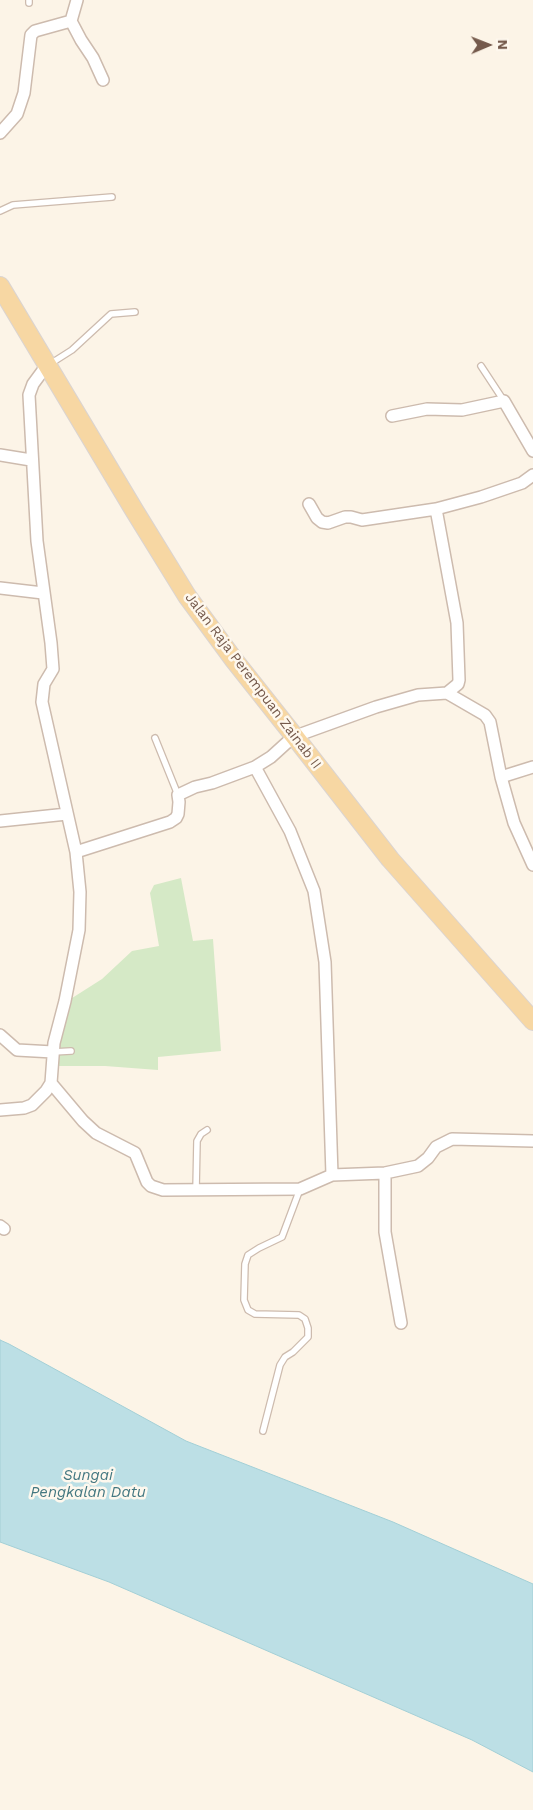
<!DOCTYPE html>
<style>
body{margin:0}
#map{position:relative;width:533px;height:1810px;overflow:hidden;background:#fcf4e7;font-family:"Work Sans",sans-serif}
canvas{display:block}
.north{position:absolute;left:463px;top:20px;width:50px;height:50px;-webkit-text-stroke:4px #fef8ee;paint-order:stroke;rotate:89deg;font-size:14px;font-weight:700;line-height:20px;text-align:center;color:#755a4c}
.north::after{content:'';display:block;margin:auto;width:18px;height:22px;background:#755a4c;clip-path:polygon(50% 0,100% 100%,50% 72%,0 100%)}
</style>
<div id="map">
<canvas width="533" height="1810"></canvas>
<div class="north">N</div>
</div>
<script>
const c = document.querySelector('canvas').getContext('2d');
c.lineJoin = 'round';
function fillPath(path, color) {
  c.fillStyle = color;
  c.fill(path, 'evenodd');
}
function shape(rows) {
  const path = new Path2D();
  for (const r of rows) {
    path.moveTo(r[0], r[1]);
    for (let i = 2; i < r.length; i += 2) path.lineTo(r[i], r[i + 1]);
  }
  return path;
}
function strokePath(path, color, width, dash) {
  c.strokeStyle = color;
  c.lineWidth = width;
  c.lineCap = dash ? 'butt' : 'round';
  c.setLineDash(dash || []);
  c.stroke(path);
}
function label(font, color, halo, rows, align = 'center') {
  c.font = font + ' "Work Sans",sans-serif';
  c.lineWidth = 5;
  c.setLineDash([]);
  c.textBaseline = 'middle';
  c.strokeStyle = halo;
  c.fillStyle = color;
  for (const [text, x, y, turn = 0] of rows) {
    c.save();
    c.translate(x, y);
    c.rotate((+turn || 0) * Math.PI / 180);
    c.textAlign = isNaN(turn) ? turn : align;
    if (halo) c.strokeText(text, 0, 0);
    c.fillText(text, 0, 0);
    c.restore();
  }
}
const green = shape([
 [181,878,193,941,213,939,221,1051,158,1057,158,1070,105,1066,56,1066,57,1052,69,1000,102,979,132,951,159,946,150,893,154,885]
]);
const water = shape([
 [0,1340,9,1344,186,1441,393,1522,533,1584,533,1772,472,1740,109,1582,0,1542,0,1340]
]);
const lane = shape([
 [29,3,29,0],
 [0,211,13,205,112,197],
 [50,364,72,350,111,314,135,312],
 [481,366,504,401],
 [155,738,178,795],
 [53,1052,71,1051],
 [196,1190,197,1141,201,1134,207,1130],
 [263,1431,280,1365,285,1357,293,1352,308,1337,308,1328,305,1319,299,1315,255,1314,248,1310,244,1300,245,1264,248,1255,259,1248,282,1237,300,1189]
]);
const street = shape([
 [77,0,71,21,81,40,93,58,103,80],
 [0,133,17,114,24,93,31,35,35,31,71,21],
 [392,416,427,409,462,410,504,401,533,451],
 [0,455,31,460],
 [309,504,317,518,322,522,328,523,345,517,351,517,362,520,436,509],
 [0,588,43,593],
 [447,693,458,684,459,680,457,623,436,509,481,497,522,483,533,475],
 [255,767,290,831,314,891,325,962,332,1175],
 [501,777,533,767],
 [0,821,67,814],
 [76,852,170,822,176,818,178,814,179,802,178,795,195,787,212,783,255,767,271,757,293,737,376,707,418,695,447,693,485,715,490,722,501,777,514,823,533,865],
 [0,1035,17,1050,53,1052],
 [51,1083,83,1121,96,1133,135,1153,147,1182,151,1186,163,1190,300,1189,332,1175,385,1173,418,1166,428,1158,436,1147,452,1139,533,1141],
 [0,1110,24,1108,32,1105,46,1091,51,1083,54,1043,65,1001,79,930,80,892,76,852,42,702,44,684,53,669,51,643,37,541,29,395,33,384,47,365],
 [385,1173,385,1232,401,1323],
 [0,1226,4,1229]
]);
const primary = shape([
 [0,286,134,510,187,596,234,660,295,737,390,859,533,1021]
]);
const streetNames = [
 ["Jalan Raja Perempuan Zainab II",253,681,53]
];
const waterNames = [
 ["Sungai",88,1476],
 ["Pengkalan Datu",88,1493]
];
fillPath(green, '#d5e9c6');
fillPath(water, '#bcdfe5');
strokePath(water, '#a3cfd6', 1);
strokePath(lane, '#cdbbae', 8);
strokePath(street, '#cdbbae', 14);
strokePath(primary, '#dbd4d0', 20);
strokePath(lane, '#fff', 5.5);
strokePath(street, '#fff', 11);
strokePath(primary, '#f7d7a3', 18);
label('14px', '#755a4c', '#fef8ee', streetNames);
label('italic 15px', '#437780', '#fef8ee', waterNames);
</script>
